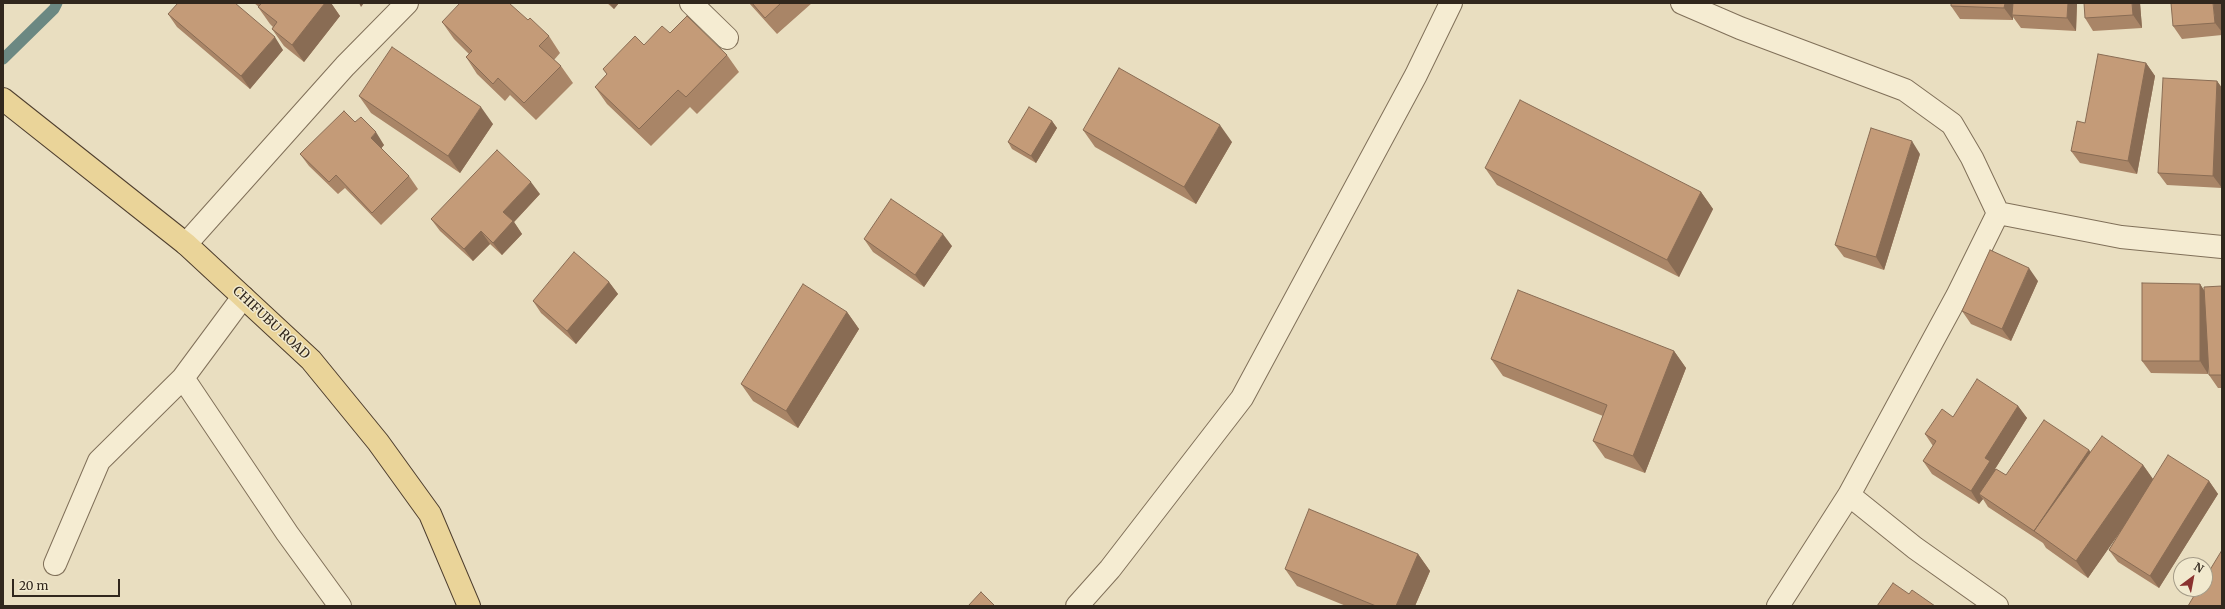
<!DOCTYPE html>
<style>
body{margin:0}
#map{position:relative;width:2225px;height:609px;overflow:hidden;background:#e9dec0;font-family:Merriweather,serif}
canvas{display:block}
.frame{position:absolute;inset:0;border:4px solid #31271d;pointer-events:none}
.north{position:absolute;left:2173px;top:557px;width:40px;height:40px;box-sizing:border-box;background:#f1e9ce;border:1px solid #a49b87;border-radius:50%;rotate:32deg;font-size:11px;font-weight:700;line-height:16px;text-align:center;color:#31271d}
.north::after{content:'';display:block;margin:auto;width:14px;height:18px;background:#8a322f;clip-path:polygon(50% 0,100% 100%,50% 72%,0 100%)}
.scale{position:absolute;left:12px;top:579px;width:108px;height:18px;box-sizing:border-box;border:2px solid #31271d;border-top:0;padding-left:5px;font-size:12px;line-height:14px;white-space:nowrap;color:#31271d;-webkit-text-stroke:3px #f1e9ce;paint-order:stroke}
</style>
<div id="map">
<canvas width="2225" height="609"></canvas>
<div class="frame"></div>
<div class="north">N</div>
<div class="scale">20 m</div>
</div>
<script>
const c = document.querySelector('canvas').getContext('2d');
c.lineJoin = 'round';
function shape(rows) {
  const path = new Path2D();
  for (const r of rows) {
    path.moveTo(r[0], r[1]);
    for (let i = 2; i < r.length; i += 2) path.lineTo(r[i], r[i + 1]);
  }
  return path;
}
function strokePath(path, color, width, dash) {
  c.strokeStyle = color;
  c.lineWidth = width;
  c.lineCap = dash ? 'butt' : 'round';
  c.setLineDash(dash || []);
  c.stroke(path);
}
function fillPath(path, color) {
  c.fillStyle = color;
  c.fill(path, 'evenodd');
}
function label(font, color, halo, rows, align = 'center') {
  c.font = font + ' Merriweather,serif';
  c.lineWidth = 3;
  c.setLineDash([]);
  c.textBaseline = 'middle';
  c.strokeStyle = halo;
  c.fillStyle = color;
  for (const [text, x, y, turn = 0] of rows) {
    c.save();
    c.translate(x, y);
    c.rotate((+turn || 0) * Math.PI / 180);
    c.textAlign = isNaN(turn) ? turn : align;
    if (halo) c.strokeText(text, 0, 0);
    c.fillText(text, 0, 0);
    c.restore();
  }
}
const stream = shape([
 [3,59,54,9,57,3]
]);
const minor = shape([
 [691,3,727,38],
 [1682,3,1740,28,1905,90,1952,124,1972,158,1998,213,1957,296,1849,495,1778,606],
 [1998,213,2121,237,2222,247],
 [186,244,345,66,407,3],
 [183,378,287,533,340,606],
 [1849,495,1915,548,1997,606],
 [55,564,99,461,183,378,243,297],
 [1077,606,1110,569,1242,398,1416,75,1451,3]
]);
const major = shape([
 [3,99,186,244,311,360,378,442,430,514,469,606]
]);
const wall = shape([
 [254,3,331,3,340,16,304,62,284,46,272,29,273,27,270,24,258,7,259,7],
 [607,3,619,3,614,9],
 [749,3,812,3,777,34],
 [2077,3,2076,31,2021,28,2013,17,2013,20,1960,19,1951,6],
 [2140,3,2142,28,2093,31,2085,18],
 [168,14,283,50,250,89,177,27],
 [2222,14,2222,35,2182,39,2173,26],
 [528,20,549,36,560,53,554,60,561,66,573,83,536,120,510,95,505,101,477,74,466,57,469,54,454,39,442,22],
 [670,33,727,55,739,72,697,114,690,107,651,146,607,104,595,87,607,74,603,69,644,45],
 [2146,63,2155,76,2137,174,2080,163,2071,151,2085,123],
 [2217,81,2222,88,2222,188,2167,185,2158,173],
 [359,96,493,124,460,173,371,113],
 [1052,121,1057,128,1036,163,1012,149,1008,142],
 [355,122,384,145,381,148,409,176,418,189,381,225,345,188,338,194,309,166,300,154],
 [1083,130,1232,142,1196,204,1095,147],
 [1920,154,1884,270,1844,257,1835,245],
 [1485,168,1701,192,1713,209,1679,277,1497,185],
 [540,194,514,222,522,234,502,255,490,244,473,261,440,231,431,219],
 [864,239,952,246,924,287,873,252],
 [2038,281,2011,341,1971,324,1962,311],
 [609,282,618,294,576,344,541,313,533,301],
 [2200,284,2204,291,2222,286,2222,388,2218,388,2209,375,2208,361,2208,374,2151,373,2142,361],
 [847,312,859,329,798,428,753,401,741,384],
 [1674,351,1686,368,1645,473,1605,458,1593,441,1603,416,1503,376,1491,359],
 [2018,406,2027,418,1995,469,2006,475,2089,450,2090,452,2143,465,2153,479,2209,481,2218,494,2159,588,2118,562,2109,550,2123,527,2088,578,2046,548,2043,543,1988,507,1983,499,1979,504,1932,474,1923,461,1933,446,1925,434,1953,417],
 [1418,554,1430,571,1415,606,1346,606,1297,586,1285,569]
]);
const shadedWall = shape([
 [325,3,331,3,340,16,304,62,292,45],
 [359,3,364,3,361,7],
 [609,3,619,3,614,9],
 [2005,3,2014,3,2012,15,2013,17,2013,20,2004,8],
 [2068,3,2077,3,2076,31,2067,18],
 [2132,3,2140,3,2142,28,2133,15],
 [2213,3,2221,3,2222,14,2222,32,2215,23],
 [275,37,283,50,250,89,241,76],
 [2146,63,2155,76,2137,174,2128,161],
 [2217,81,2222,88,2222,188,2213,176],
 [481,107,493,124,460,173,448,156],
 [1052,121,1057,128,1036,163,1031,156],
 [1220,125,1232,142,1196,204,1184,187],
 [376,132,384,145,380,150,371,138],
 [1912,141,1920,154,1884,270,1876,257],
 [531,182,540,194,514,222,522,234,502,255,493,243,503,212],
 [1701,192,1713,209,1679,277,1667,260],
 [481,231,490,244,473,261,464,249],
 [943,234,952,246,924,287,915,275],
 [2029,268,2038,281,2011,341,2002,329],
 [609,282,618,294,576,344,567,331],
 [2200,284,2208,296,2208,374,2200,361],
 [847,312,859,329,798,428,786,411],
 [1674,351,1686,368,1645,473,1633,456],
 [2018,406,2027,418,1995,469,1999,474,1979,494,1983,499,1979,504,1971,491,1985,458],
 [2089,450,2098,462,2034,531],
 [2143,465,2155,482,2088,578,2076,561],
 [2209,481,2218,494,2159,588,2150,576],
 [1418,554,1430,571,1415,606,1396,606]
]);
const building = shape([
 [178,3,235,3,275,37,241,76,168,14,178,3],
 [262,3,325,3,292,45,272,29,277,22,258,7,262,3],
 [460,3,509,3,528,20,530,18,549,36,539,46,561,66,524,103,498,78,493,84,466,57,472,51,442,22,460,3],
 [752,3,781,3,765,18,752,3],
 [1951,3,2005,3,2004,8,1951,6,1951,3],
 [2013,3,2068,3,2067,18,2012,15,2013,3],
 [2084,3,2132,3,2133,15,2085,18,2084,3],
 [2171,3,2213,3,2215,23,2173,26,2171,3],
 [687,16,727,55,686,97,678,90,639,129,595,87,607,74,603,69,635,36,644,45,662,26,670,33,687,16],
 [392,47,481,107,448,156,359,96,392,47],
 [2098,54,2146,63,2128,161,2071,151,2077,121,2085,123,2098,54],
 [1119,68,1220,125,1184,187,1083,130,1119,68],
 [2163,78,2217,81,2213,176,2158,173,2163,78],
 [1520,100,1701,192,1667,260,1485,168,1520,100],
 [1029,107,1052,121,1031,156,1008,142,1029,107],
 [344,111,355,122,361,117,376,132,371,138,409,176,372,213,336,175,329,182,300,154,344,111],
 [1871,128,1912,141,1876,257,1835,245,1871,128],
 [497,150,531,182,503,212,513,221,493,243,481,231,464,249,431,219,497,150],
 [891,199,943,234,915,275,864,239,891,199],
 [1990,250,2029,268,2002,329,1962,311,1990,250],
 [574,252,609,282,567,331,533,301,574,252],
 [2142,283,2200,284,2200,361,2142,361,2142,283],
 [803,284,847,312,786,411,741,384,803,284],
 [2222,286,2222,375,2209,375,2204,287,2222,286],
 [1518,290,1674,351,1633,456,1593,441,1607,405,1491,359,1518,290],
 [1977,379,2018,406,1985,458,1990,461,1971,491,1923,461,1936,441,1925,434,1942,409,1953,417,1977,379],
 [2044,420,2089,450,2034,531,1979,494,1996,469,2006,475,2044,420],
 [2102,436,2143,465,2076,561,2034,531,2102,436],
 [2168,455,2209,481,2150,576,2109,550,2168,455],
 [1309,509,1418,554,1396,606,1376,606,1285,569,1309,509],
 [2222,550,2222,606,2188,606,2198,589,2205,589,2205,578,2222,550],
 [1893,583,1909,594,1912,590,1935,606,1877,606,1893,583],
 [981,592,995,606,968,606,981,592]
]);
const streetNames = [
 ["CHIFUBU ROAD",271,323,43]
];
strokePath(stream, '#6b8882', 11);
strokePath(minor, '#807059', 24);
strokePath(major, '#4e3e2e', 24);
strokePath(minor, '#f5ecd2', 22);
strokePath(major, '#ead499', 22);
fillPath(wall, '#a98567');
fillPath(shadedWall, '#896c54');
fillPath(building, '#c49b78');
strokePath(building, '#896c54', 1);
label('13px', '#31271d', '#f1e9ce', streetNames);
</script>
